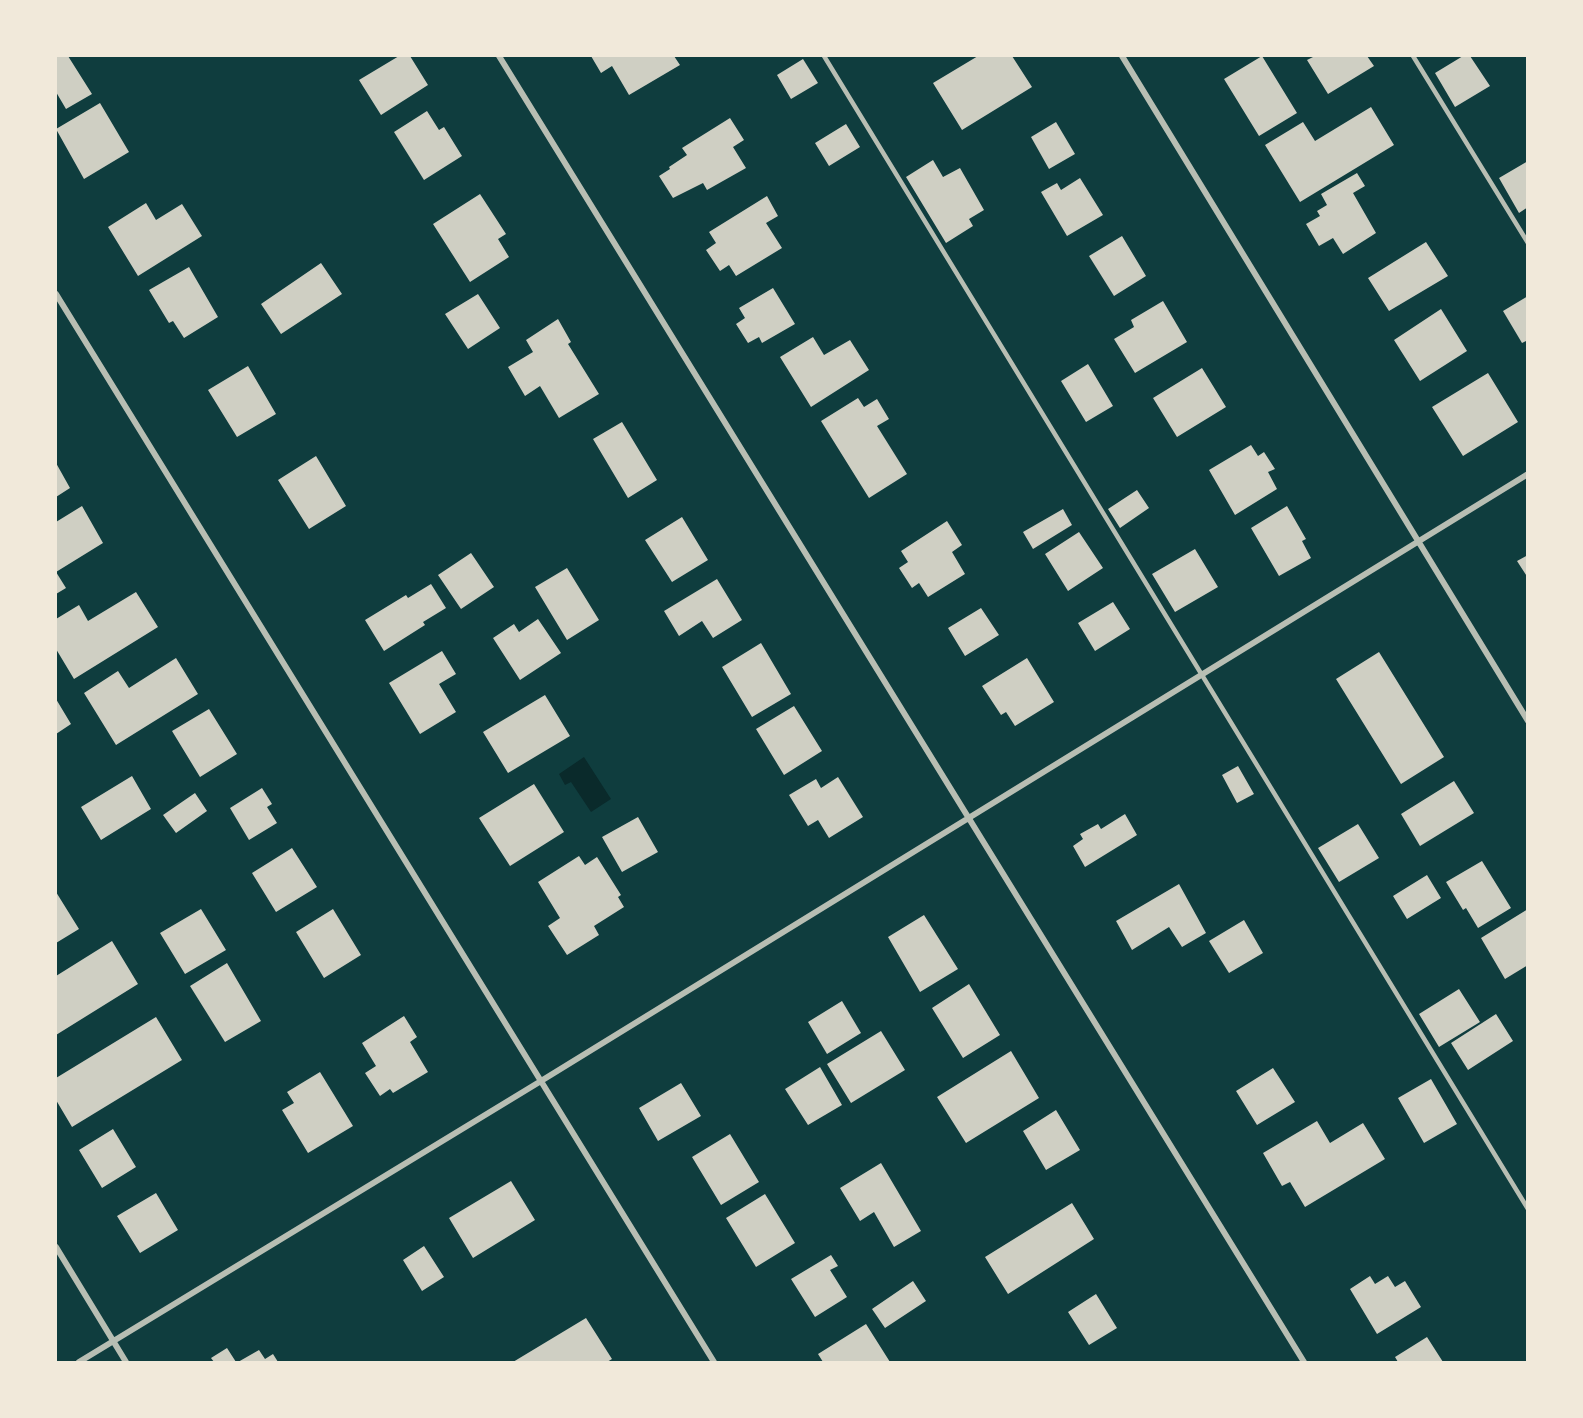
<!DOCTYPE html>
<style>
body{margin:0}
#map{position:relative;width:1583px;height:1418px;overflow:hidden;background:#0f3d3e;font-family:Barlow,sans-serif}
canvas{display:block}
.frame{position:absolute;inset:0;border:57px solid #f1e9da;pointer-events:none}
</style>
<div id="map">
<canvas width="1583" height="1418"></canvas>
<div class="frame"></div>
</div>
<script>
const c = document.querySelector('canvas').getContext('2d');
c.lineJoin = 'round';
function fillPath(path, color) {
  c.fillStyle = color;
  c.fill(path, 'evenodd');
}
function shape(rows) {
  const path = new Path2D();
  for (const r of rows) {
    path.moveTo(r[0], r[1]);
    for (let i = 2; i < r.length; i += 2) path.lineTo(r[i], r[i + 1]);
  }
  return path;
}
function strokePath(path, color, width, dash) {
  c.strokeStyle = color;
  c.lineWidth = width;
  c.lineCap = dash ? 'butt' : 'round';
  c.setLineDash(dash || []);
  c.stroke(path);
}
const water = shape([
 [584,757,611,799,591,812,571,782,565,785,559,774]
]);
const building = shape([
 [56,56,68,56,92,94,66,109,56,92],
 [399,56,410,56,428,85,381,115,359,80],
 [591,56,674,56,680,65,629,95,612,66,601,73],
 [978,56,1012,56,1032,87,962,130,933,83],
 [1262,56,1297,113,1259,136,1224,79],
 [1315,56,1367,56,1374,66,1328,94,1307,60],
 [1463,56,1470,56,1490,86,1455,107,1435,73],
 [803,59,818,83,791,99,777,75],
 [100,103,129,152,84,179,56,129],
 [1371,107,1394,145,1300,202,1265,145,1303,122,1315,141],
 [427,111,439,130,444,127,462,156,424,180,394,132],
 [730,118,744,140,733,147,746,168,707,190,703,183,673,198,659,176,670,169,669,167,687,155,682,148],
 [1056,122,1075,154,1049,169,1031,137],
 [846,124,860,147,829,166,815,143],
 [933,160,943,177,960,168,984,210,969,219,973,226,946,243,906,177],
 [1528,161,1528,207,1519,213,1499,178],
 [1357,173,1365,186,1353,193,1376,233,1343,254,1333,238,1319,246,1306,224,1320,216,1317,211,1327,205,1321,194],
 [1080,178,1103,215,1067,236,1041,192,1057,183,1061,190],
 [480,194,506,234,498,239,509,257,470,282,433,224],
 [767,196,778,216,766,223,782,248,736,276,729,265,720,271,706,250,716,243,709,232],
 [146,203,156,220,182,204,202,236,138,276,108,227],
 [1122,236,1146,276,1114,296,1089,256],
 [1426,242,1448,276,1389,311,1368,278],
 [321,263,342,294,281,334,261,304],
 [189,267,218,317,184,338,173,321,169,323,149,290],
 [773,288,795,324,762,343,759,337,748,343,736,324,745,318,739,308],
 [478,294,500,328,468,349,445,314],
 [1528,296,1528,340,1522,343,1503,311],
 [1163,301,1187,342,1135,373,1114,339,1134,327,1131,320],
 [1441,309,1467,351,1420,381,1394,340],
 [558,319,571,342,568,344,599,394,559,418,540,386,525,396,508,367,533,352,526,340],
 [813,337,824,355,850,340,869,370,811,407,780,357],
 [1088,364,1113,406,1086,422,1061,381],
 [248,366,276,414,237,437,208,390],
 [1202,368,1226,407,1177,437,1153,398],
 [1488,373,1518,422,1463,456,1432,407],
 [858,398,864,407,877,399,889,419,877,426,907,474,869,498,821,421],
 [622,422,657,480,628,498,593,439],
 [1251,445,1258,456,1264,452,1275,469,1268,472,1277,489,1235,515,1209,470],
 [316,456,346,506,309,529,278,480],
 [56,463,70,488,56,497],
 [1137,490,1149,508,1120,528,1108,509],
 [82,506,103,543,56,572,66,588,56,594,56,522],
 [1287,506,1306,539,1302,541,1311,558,1279,576,1251,528],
 [1063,509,1072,525,1033,549,1023,532],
 [682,517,708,560,672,582,645,540],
 [947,521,962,545,952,552,965,574,928,597,919,583,912,588,899,568,908,562,901,551],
 [1079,532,1103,568,1068,591,1045,554],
 [1195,549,1218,587,1175,612,1152,574],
 [471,553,494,587,461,609,438,575],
 [1528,555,1528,578,1517,561],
 [567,568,599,620,567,640,535,587],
 [717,579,742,620,713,638,702,621,679,636,664,611],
 [431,584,446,608,423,622,425,625,384,651,365,620,406,595,408,598],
 [136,592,158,627,74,679,56,649,56,619,79,605,88,621],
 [1113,602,1130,629,1095,651,1078,623],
 [981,608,999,635,965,656,948,628],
 [538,619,561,653,520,680,493,638,514,624,519,632],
 [761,643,791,694,752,717,722,667],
 [442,651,456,674,439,684,456,712,420,734,389,683],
 [1379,652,1444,757,1401,784,1336,679],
 [176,658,198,694,116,745,84,693,118,671,129,688],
 [1027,658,1054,702,1015,726,1006,712,1001,715,982,686],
 [545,695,570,736,508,773,483,732],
 [56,699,71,724,56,734],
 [794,706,822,751,784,775,756,729],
 [209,709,237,754,200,777,172,731],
 [1238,766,1254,794,1237,803,1222,775],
 [132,776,151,809,101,840,81,807],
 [838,777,863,817,829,838,818,820,808,826,789,795,816,779,821,788],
 [1454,781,1474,813,1420,846,1401,814],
 [534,784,564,832,510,866,479,818],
 [262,788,272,804,267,807,277,823,249,840,230,808],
 [195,793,207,811,176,833,163,815],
 [1125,814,1137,835,1085,867,1073,846,1083,839,1080,834,1098,824,1101,829],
 [638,817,658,852,622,872,602,837],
 [1358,824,1379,858,1339,882,1318,848],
 [292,848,317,887,276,912,252,873],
 [579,856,585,865,597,857,621,895,618,897,624,907,594,926,599,935,567,955,548,926,560,918,538,882],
 [1482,861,1511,908,1478,928,1466,908,1463,910,1446,882],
 [1427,875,1441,898,1407,919,1393,896],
 [1179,884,1206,933,1182,947,1169,927,1132,950,1116,921],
 [56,892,79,929,56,943],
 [201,909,226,950,185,974,160,933],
 [333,909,361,955,324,978,296,932],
 [1528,909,1528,965,1505,979,1481,938],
 [924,915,958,969,920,992,888,937],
 [1244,920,1263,953,1229,973,1209,941],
 [112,941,138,984,56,1035,56,976],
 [227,963,261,1021,225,1042,190,986],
 [969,984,1000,1035,963,1058,932,1008],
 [1459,989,1480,1022,1439,1047,1419,1014],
 [842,1001,861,1033,827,1054,808,1022],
 [1496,1014,1513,1041,1468,1070,1451,1043],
 [404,1016,417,1037,410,1042,428,1072,393,1093,390,1089,380,1096,365,1073,376,1066,362,1043],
 [156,1017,182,1060,72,1127,56,1100,56,1078],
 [881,1031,905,1070,851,1103,827,1064],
 [1011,1051,1039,1098,966,1143,937,1097],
 [820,1067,842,1105,808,1125,785,1089],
 [1273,1068,1295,1102,1257,1125,1236,1091],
 [320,1072,353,1126,308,1153,282,1110,294,1103,287,1092],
 [1431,1079,1457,1124,1424,1143,1398,1098],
 [681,1083,701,1116,658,1141,639,1108],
 [1056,1110,1080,1150,1046,1170,1023,1131],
 [1317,1121,1330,1143,1363,1123,1385,1159,1305,1207,1290,1182,1282,1186,1263,1153],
 [113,1129,136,1167,102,1188,79,1150],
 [730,1134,759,1182,721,1205,692,1157],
 [881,1163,921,1231,894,1247,874,1212,860,1221,840,1188],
 [511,1181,535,1220,473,1258,449,1218],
 [156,1193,178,1230,140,1253,117,1216],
 [765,1194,795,1243,756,1267,726,1218],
 [1072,1203,1094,1239,1008,1294,985,1257],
 [424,1246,444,1277,422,1291,403,1260],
 [831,1255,838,1266,830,1270,847,1297,815,1317,791,1279],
 [1370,1276,1375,1284,1388,1276,1395,1287,1405,1281,1421,1307,1377,1334,1350,1289],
 [913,1281,926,1301,885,1328,872,1309],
 [1096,1294,1117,1328,1089,1345,1068,1312],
 [586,1318,612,1359,607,1362,513,1362],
 [866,1324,890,1362,823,1362,818,1354],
 [1427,1337,1443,1362,1398,1362,1395,1357],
 [227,1348,236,1362,214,1362,211,1358],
 [259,1350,265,1359,273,1354,278,1362,238,1362]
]);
const service = shape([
 [824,56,1528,1209],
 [1413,56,1528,243]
]);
const minor = shape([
 [499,56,1304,1362],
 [1122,56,1528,721],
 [56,294,714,1362],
 [56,1247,126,1362],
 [79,1362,541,1081,1528,474]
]);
fillPath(water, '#0a2a2b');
fillPath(building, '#cfcfc3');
strokePath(service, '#b8beb3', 4.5);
strokePath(minor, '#b8beb3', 6);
</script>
